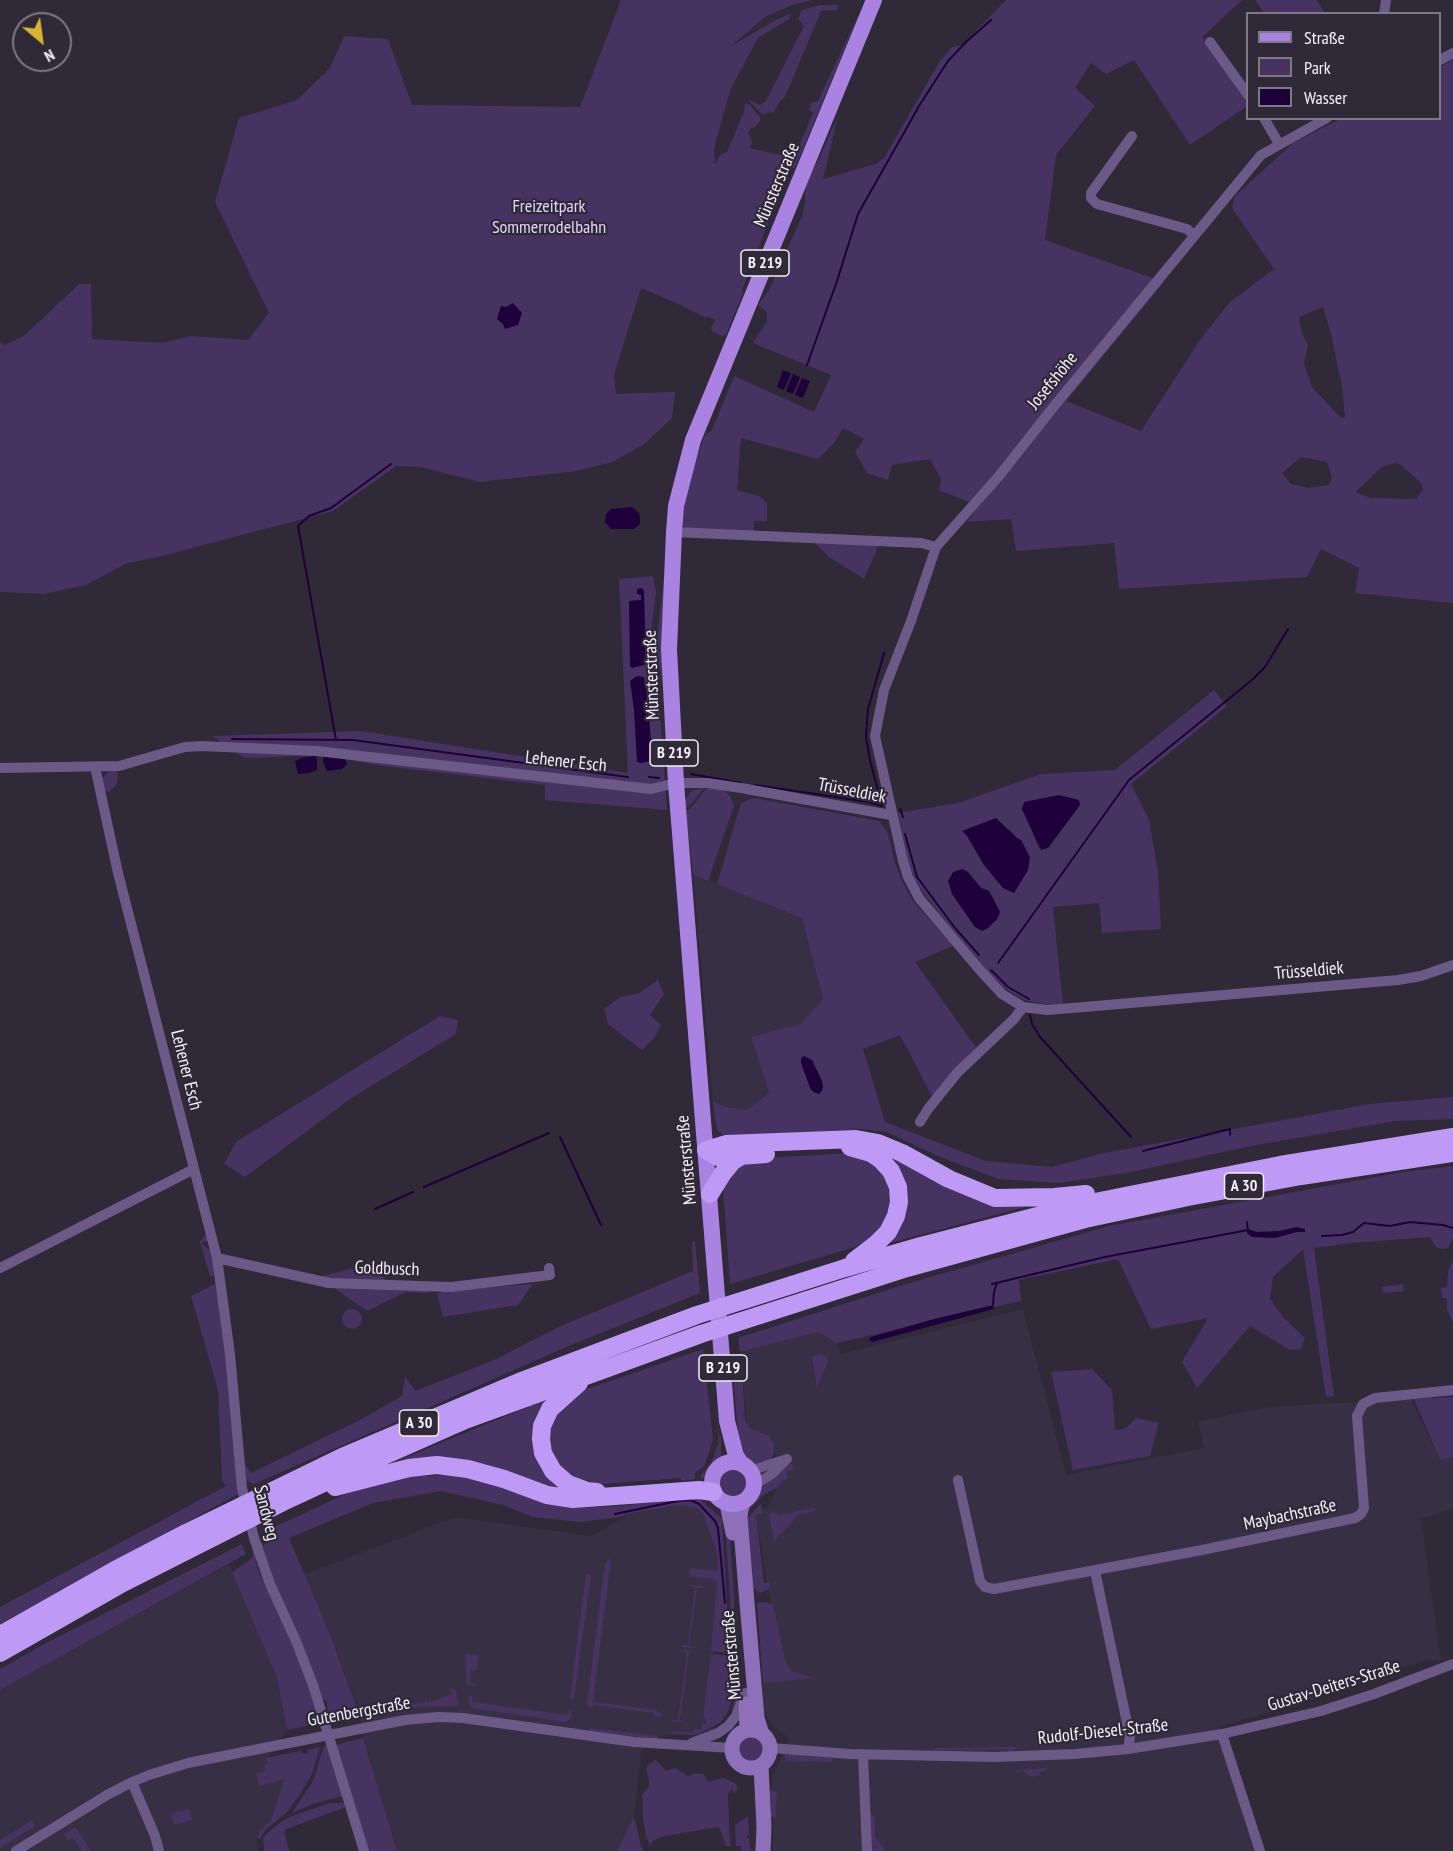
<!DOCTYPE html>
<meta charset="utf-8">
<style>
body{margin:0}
#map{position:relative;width:1453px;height:1851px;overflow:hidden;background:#2f2938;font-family:"PT Sans Narrow",sans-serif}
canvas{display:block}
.legend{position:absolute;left:1246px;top:12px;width:195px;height:108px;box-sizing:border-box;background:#2f2938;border:2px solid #7e7986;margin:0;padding:8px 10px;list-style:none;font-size:18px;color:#f4f0fa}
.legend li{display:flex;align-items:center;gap:12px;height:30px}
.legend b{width:30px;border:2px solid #7e7986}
.north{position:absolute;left:12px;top:12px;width:60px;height:60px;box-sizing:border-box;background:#2f2938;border:2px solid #7e7986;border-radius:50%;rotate:151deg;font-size:16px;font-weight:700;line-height:24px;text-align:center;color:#f4f0fa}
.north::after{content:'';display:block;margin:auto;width:21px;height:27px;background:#d9b434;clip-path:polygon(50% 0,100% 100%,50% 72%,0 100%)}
</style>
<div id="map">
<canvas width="1453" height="1851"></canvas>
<ul class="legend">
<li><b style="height:8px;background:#aa82e2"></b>Straße</li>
<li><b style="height:16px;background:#473362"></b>Park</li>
<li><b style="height:16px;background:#1e003a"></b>Wasser</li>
</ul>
<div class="north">N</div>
</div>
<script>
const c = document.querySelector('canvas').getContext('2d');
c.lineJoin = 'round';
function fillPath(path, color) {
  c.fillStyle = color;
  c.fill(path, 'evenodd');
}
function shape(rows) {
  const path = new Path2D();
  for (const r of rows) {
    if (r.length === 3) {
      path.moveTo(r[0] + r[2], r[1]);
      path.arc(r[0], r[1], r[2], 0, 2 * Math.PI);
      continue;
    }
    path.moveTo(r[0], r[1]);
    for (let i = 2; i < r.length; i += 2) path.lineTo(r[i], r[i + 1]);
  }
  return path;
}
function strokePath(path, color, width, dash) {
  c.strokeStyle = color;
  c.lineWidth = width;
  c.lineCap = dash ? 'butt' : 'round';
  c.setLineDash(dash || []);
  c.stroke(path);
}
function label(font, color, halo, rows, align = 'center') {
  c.font = font + ' "PT Sans Narrow",sans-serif';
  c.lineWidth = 4.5;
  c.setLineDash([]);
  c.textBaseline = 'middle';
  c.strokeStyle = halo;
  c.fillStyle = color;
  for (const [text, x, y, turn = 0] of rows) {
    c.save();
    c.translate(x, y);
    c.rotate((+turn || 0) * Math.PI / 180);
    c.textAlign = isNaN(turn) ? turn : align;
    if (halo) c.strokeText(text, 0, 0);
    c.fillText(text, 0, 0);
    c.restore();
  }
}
const built = shape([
 [693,874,802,918,823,999,801,1024,751,1038,769,1093,747,1110,726,1107,713,1102],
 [1023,1309,1066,1475,1204,1448,1198,1422,1266,1407,1411,1399,1440,1460,1453,1457,1453,1509,1421,1519,1441,1660,1425,1660,1313,1699,1220,1727,1255,1851,773,1851,772,1778,790,1739,774,1727,762,1709,763,1683,780,1660,756,1515,769,1505,778,1486,774,1444,747,1424,740,1352,818,1332,837,1343,841,1354],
 [679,1505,697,1508,703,1514,717,1553,720,1592,707,1728,693,1733,643,1738,634,1817,618,1851,397,1851,363,1738,358,1708,331,1637,303,1575,455,1517,591,1536,631,1513],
 [229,1564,277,1678,287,1730,267,1758,268,1764,284,1778,271,1820,259,1833,257,1838,258,1851,0,1851,0,1690]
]);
const green = shape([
 [621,0,812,0,792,5,765,17,731,46,774,21,789,14,791,15,789,19,758,38,731,88,714,148,715,161,713,162,715,164,721,154,727,152,744,112,745,103,749,104,760,117,760,121,755,127,750,129,748,133,752,141,750,148,794,158,813,113,809,110,811,103,818,101,861,9,795,168,790,167,742,290,743,293,726,335,722,336,713,332,711,328,715,320,707,316,706,318,676,303,641,288,614,375,616,394,675,392,672,418,643,445,612,462,577,471,480,482,420,467,396,466,333,511,162,556,125,564,86,585,44,594,0,592,0,342,5,345,24,336,79,284,91,284,92,339,162,343,191,336,248,340,269,313,215,202,239,118,297,100,330,68,344,36,388,39,412,105,580,107],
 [1006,0,1242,0,1202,37,1247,101,1247,106,1190,145,1134,60,1106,74,1091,63,1075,88,1095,106,1056,155,1045,240,1164,282,1066,401,1141,431,1200,340,1230,302,1274,269,1232,208,1235,196,1293,143,1340,119,1440,118,1440,67,1453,60,1453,603,1355,593,1359,568,1321,549,1307,577,1119,589,1114,543,1016,551,1011,519,967,522,979,506,939,490,941,479,930,459,892,465,888,480,867,473,855,452,864,439,843,428,834,443,818,459,741,438,737,490,759,496,767,503,767,521,754,521,754,533,684,528,681,524,691,472,705,435,712,430,734,376,814,412,831,375,753,343,767,321,767,312,758,305,769,290,803,214,805,201,806,182,819,159,838,116,823,179,876,164,884,158,940,61,952,47,962,45],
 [1323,307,1331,334,1342,386,1345,417,1341,418,1312,387,1304,363,1308,346,1302,333,1299,317],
 [1301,457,1327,462,1332,477,1329,485,1309,488,1291,484,1282,473],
 [1395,463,1401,465,1422,484,1423,490,1416,499,1371,498,1355,492,1382,467],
 [1255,0,1316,0,1325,13,1264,13],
 [820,5,839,5,837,10,821,11,785,97,780,101,774,112,762,114,747,99,760,105,766,101,804,26,798,19,802,10],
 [814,542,879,544,864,579,829,557],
 [653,576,656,592,649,648,650,665,658,688,667,810,545,800,545,785,384,766,319,755,245,758,212,736,361,731,628,773,619,579],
 [664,577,664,689,656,650],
 [1214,690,1227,706,1131,784,1149,820,1158,872,1161,929,1102,933,1099,903,1053,907,1063,1005,1044,1004,1024,1000,1006,989,990,974,950,927,925,895,915,880,908,861,898,813,958,803,1041,774,1115,770],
 [1080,805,1048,848,1039,848,1022,809],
 [1009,829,1017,838,1028,870,1014,893,1003,888,984,865,967,835],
 [967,871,981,888,989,891,1000,912,997,919,988,928],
 [111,770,115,770,118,774,117,784,109,792,105,791,101,782,104,776],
 [704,788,691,804,686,808,685,800,690,793,693,790],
 [708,788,724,790,730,796,734,806,708,881,693,874,686,811,692,807,705,790],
 [754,798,879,821,887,831,895,863,902,881,913,901,953,946,915,962,977,1049,933,1098,900,1035,863,1049,885,1122,986,1161,1052,1167,1104,1153,1370,1104,1453,1097,1453,1119,1396,1121,1256,1145,1126,1173,1058,1183,999,1179,940,1157,887,1132,860,1129,726,1137,718,1131,715,1119,713,1102,726,1107,747,1110,769,1093,751,1037,801,1024,823,999,802,918,717,884,741,803],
 [658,980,664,994,650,1015,661,1025,654,1038,642,1050,608,1024,604,1009,620,997,639,993],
 [440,1016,458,1020,456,1034,353,1097,245,1177,224,1164,236,1142],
 [869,1144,934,1176,1048,1201,882,1245,903,1212],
 [850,1153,871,1162,880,1170,886,1179,891,1195,887,1221,870,1239,855,1247,730,1284,723,1188,725,1179,749,1159],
 [1453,1166,1453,1238,1448,1248,1442,1249,1436,1247,1430,1237,1351,1243,1314,1248,1334,1396,1326,1397,1303,1249,1273,1277,1270,1299,1284,1318,1305,1338,1301,1349,1290,1350,1250,1326,1197,1388,1182,1362,1208,1318,1151,1329,1118,1259,1019,1280,1021,1301,837,1343,818,1332,740,1352,738,1338,906,1284,1109,1226,1403,1172],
 [206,1233,208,1242,204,1241,202,1244,209,1250,213,1250,216,1272,212,1277,210,1276,200,1242],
 [695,1241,700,1293,571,1345,254,1484,247,1481,245,1464,251,1473,360,1420,402,1396,405,1376,415,1391,492,1361,561,1326,693,1271,692,1242],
 [1453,1259,1453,1324,1447,1309,1447,1298,1442,1298,1441,1288,1447,1287,1448,1272],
 [369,1264,387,1281,328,1280,318,1277],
 [215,1284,226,1342,238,1494,0,1624,0,1607,226,1486,222,1480,218,1390,191,1296],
 [533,1284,518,1305,443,1317,437,1294,444,1291],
 [1403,1284,1404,1291,1383,1293,1382,1287],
 [333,1287,429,1291,428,1293,406,1292,367,1311],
 [352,1319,10],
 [703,1349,713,1439,705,1465,695,1473,695,1479,682,1481,680,1478,602,1484,572,1477,564,1471,551,1453,549,1427,552,1418,576,1395,587,1389],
 [822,1354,827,1357,828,1361,817,1388,812,1357],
 [732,1359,750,1360,745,1363,742,1371,745,1420,750,1428,769,1436,774,1444,774,1453,771,1460,753,1466,746,1463,738,1434],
 [1092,1369,1112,1390,1115,1430,1125,1429,1136,1418,1159,1423,1150,1456,1073,1470,1051,1372],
 [713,1380,719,1435,721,1437,721,1458,710,1475,701,1479,701,1475,711,1463,719,1442],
 [552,1397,540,1415,566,1493,491,1469,380,1468],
 [1453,1397,1453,1457,1440,1460,1414,1399],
 [790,1464,792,1464,794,1470,787,1472,788,1478,783,1480,777,1488,763,1495,746,1514,746,1505,752,1501,760,1487,775,1478],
 [733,1484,15],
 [453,1475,497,1483,541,1502,575,1508,620,1506,698,1497,722,1519,730,1653,711,1651,717,1582,714,1581,714,1579,689,1576,690,1568,718,1571,717,1553,703,1514,697,1508,679,1505,632,1513,619,1517,581,1522,533,1517,503,1505,441,1491,373,1503,289,1538,331,1637,360,1716,328,1722,324,1712,328,1710,326,1700,323,1700,268,1569,257,1534,258,1534,263,1545,275,1539,270,1529,348,1493,412,1476],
 [761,1503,763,1513,756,1515,764,1583,771,1582,769,1589,760,1593,752,1587,746,1520],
 [813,1508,818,1510,799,1515,774,1541,769,1515,772,1511,779,1515],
 [725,1523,729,1525,734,1593,734,1640,738,1694,738,1699,733,1712,732,1710,736,1694],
 [242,1544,246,1554,0,1690,0,1669,46,1643],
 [252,1548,256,1552,256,1563,260,1575,295,1644,321,1723,287,1730,277,1678,232,1572,250,1560,253,1555],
 [611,1558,593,1702,657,1710,657,1713,662,1714,662,1717,654,1716,654,1713,593,1705,592,1708,589,1707,587,1704,605,1563],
 [586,1574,591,1575,574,1698,572,1700,570,1698],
 [690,1585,704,1586,703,1588,697,1588,689,1646,696,1647,696,1648,681,1647,682,1645,688,1645,695,1587,689,1586],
 [762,1602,773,1604,786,1664,793,1672,813,1678,763,1683,757,1603],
 [681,1650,695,1652,689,1653,680,1720,686,1723,672,1721,672,1720,678,1720,687,1653],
 [465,1654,479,1655,477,1670,471,1670,470,1683,476,1684,475,1686,469,1685,467,1683],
 [711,1654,730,1656,732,1697,728,1712,721,1722,701,1733,692,1735,670,1734,673,1731,693,1733,694,1729,701,1730,702,1724,706,1724,706,1719,703,1718],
 [450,1688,456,1690,458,1706,409,1707,366,1715,367,1709,371,1706,374,1712,386,1707,425,1703,425,1697,428,1703,452,1694],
 [469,1696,472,1696,472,1702,568,1715,569,1709,571,1710,571,1718,565,1722,472,1708,468,1703],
 [589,1728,658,1736,658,1739,589,1731],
 [752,1748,14],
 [363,1738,397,1851,368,1851,336,1748,338,1744],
 [328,1745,343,1796,316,1803,292,1813,313,1781,324,1746],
 [320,1747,312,1774,299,1796,286,1813,265,1830,260,1839,257,1838,259,1832,271,1820,284,1779,260,1786,256,1774,265,1771,264,1765,268,1764,266,1758,301,1751,302,1753,308,1754,307,1750],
 [1018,1747,1011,1752,1008,1752,1007,1749,946,1750,943,1752,936,1752,933,1748],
 [790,1753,803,1756,832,1758,832,1762,785,1761,785,1754],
 [656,1760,666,1771,675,1768,688,1776,697,1773,704,1774,707,1782,723,1778,735,1783,738,1788,734,1794,732,1789,728,1794,730,1846,726,1846,719,1827,664,1836,652,1841,651,1847,646,1836,643,1819,642,1795,649,1786,649,1780,646,1769,649,1764],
 [1047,1768,1047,1770,1041,1772,1039,1775,1032,1777,1025,1773,1023,1770,1018,1772,1015,1770],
 [770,1790,777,1792,776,1818,771,1817],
 [330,1803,345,1803,346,1807,284,1830,289,1851,264,1851,263,1838,272,1829,285,1819,298,1814],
 [189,1809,192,1820,174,1825,171,1814],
 [868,1810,875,1818,875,1837,884,1848,885,1851,871,1851],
 [748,1816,749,1835,747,1835,747,1838,749,1838,751,1851,741,1851,741,1846,736,1846,735,1825],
 [634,1817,641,1846,644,1851,617,1851],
 [32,1820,35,1826,0,1848,0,1840],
 [75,1827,84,1840,91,1851,82,1851,73,1838,68,1841,64,1834]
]);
const water = shape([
 [513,303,522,313,518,325,505,329,503,324,497,319,501,306,506,307],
 [783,370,791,373,784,390,777,387],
 [793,374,800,377,793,394,786,391],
 [802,378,810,381,803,398,795,395],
 [632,507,639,513,640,518,640,524,634,529,611,529,605,522,606,514,611,509],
 [642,588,644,591,646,662,644,665,632,668,630,666,629,601,641,600,641,595,637,594,637,589],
 [637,676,644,677,648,701,652,757,651,761,641,763,637,762,634,710,630,681],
 [315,756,317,759,317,770,309,773,298,774,295,761,301,758],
 [325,757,345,758,347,764,342,769,327,771,323,762,323,758],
 [1059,795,1079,800,1080,805,1048,848,1041,850,1022,809,1024,802],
 [996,818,1017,838,1021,840,1030,857,1028,870,1014,893,1003,888,984,865,967,836,962,831],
 [962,869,967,871,981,888,989,891,1000,912,997,919,988,928,982,931,975,927,952,894,948,881,953,872],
 [804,1056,812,1060,822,1081,823,1087,822,1091,819,1094,813,1092,810,1088,801,1063,801,1058],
 [1297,1227,1305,1229,1305,1232,1297,1232,1275,1238,1252,1237,1247,1233,1247,1229,1257,1232,1279,1231],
 [993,1305,994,1309,872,1342,869,1339,871,1337,934,1319]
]);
const stream = shape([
 [807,365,837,281,858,214,919,106,948,61,966,42,991,20],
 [232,739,353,740,628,777],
 [336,740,298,526,309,516,331,508,391,464],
 [691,774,741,783],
 [649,777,659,778],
 [755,785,869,802,882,806],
 [882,806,870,760,866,737,868,709,884,653],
 [900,809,903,817],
 [905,834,917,877,955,928,979,955],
 [998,963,1129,780,1252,680,1265,667,1288,629],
 [991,970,1008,987,1029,999],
 [1030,1015,1032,1024,1040,1037,1131,1137],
 [560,1137,601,1225],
 [1143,1151,1230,1129,1230,1135],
 [424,1187,549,1133],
 [375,1209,413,1192],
 [1247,1222,1248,1231],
 [1322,1236,1342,1235,1353,1232,1364,1223,1390,1226,1410,1222,1443,1225,1453,1228],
 [992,1284,1105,1257,1248,1230],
 [993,1305,994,1292,997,1283],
 [615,1514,678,1501,690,1500,699,1504,715,1521,718,1528,725,1603]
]);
const minor = shape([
 [1384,14,1386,0],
 [1210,42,1248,95],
 [1440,60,1453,53],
 [1264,118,1279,144],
 [1327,118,1261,155,1055,405,999,476,936,547,911,621,884,690,875,736,903,861,908,877,919,898,979,969,1002,994,1023,1007,1047,1010,1084,1007,1398,980,1421,976,1453,965],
 [1132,136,1091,193,1091,198,1097,204,1187,229,1194,235],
 [674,532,921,543,936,547],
 [95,767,118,873,217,1258,230,1354,242,1488,254,1538,270,1584,296,1641,313,1685,364,1851],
 [0,768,119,766,185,747,201,746,317,751,651,789,676,783,707,783,741,788,891,815],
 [920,1122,928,1109,958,1072,1014,1019,1023,1007],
 [217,1258,329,1283,451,1287,550,1275,549,1268],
 [0,1268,194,1169],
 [750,1471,784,1460],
 [958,1480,980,1581,985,1587,994,1589,1202,1550,1355,1518,1361,1514,1364,1508,1357,1416,1363,1404,1375,1398,1453,1390],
 [754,1485,772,1474,787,1459],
 [1095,1571,1130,1737,1128,1749],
 [1222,1734,1260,1851],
 [692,1743,718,1733,728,1726,736,1716,745,1693],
 [771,1748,849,1754,995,1757,1075,1754,1128,1749,1222,1734,1321,1711,1374,1694,1453,1664],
 [863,1755,867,1851],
 [132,1782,155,1836,159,1851],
 [16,1851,107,1795,132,1782,149,1775,188,1763,405,1720,438,1717,463,1718,634,1742,732,1748]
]);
const secondary = shape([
 [742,1503,740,1517,747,1603,757,1718,761,1731],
 [727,1504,733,1533],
 [746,1704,747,1730],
 [751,1749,19],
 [761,1766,764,1827,763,1851]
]);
const primary = shape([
 [733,1483,21],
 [741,1463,736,1456,727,1421,676,783,669,649,674,532,676,506,693,440,874,0]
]);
const motorway = shape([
 [850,1147,871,1153,881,1160,891,1171,898,1187,899,1202,896,1216,888,1232,875,1245,854,1261],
 [706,1150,726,1144,856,1139,878,1143,902,1153,949,1179,995,1198,1054,1197,1086,1194],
 [706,1150,718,1157,726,1157,766,1154],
 [710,1194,723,1173,733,1161,741,1156],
 [579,1383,550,1409,542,1426,541,1439,543,1453,553,1471,568,1484,587,1491,597,1492],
 [335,1487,409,1468,437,1465,468,1469,504,1479,547,1495,573,1499,699,1490,713,1492],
 [0,1635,115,1570,186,1533,342,1457,519,1382,697,1315,845,1268,921,1246,1080,1205,1280,1165,1453,1137],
 [0,1653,123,1583,287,1500,347,1472,465,1420,701,1334,907,1268,1085,1219,1188,1197,1301,1176,1453,1153]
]);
const shields = [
 [765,263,48],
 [674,753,48],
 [1244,1186,39],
 [723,1368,48],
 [419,1423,39]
];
const shieldNames = [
 ["B 219",765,263],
 ["B 219",674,753],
 ["A 30",1244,1186],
 ["B 219",723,1368],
 ["A 30",419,1423]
];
const streetNames = [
 ["Münsterstraße",777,185,-67],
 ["Josefshöhe",1053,381,-51],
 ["Münsterstraße",652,675,-92],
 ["Lehener Esch",566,762,6],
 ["Trüsseldiek",852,791,11],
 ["Trüsseldiek",1309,971,-5],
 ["Lehener Esch",186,1070,76],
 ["Münsterstraße",687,1160,-95],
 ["Goldbusch",387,1269,2],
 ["Sandweg",266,1513,76],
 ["Maybachstraße",1290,1515,-12],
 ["Münsterstraße",732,1655,-95],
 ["Gustav-Deiters-Straße",1334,1686,-17],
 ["Gutenbergstraße",359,1712,-10],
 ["Rudolf-Diesel-Straße",1103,1732,-6]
];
const parkNames = [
 ["Freizeitpark",549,207],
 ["Sommerrodelbahn",549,228]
];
fillPath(built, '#372f44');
fillPath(green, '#473362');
fillPath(water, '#1e003a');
strokePath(stream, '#1e003a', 2);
strokePath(minor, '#6b5987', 10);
strokePath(secondary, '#8e70ba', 15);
strokePath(primary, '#aa82e2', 16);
strokePath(motorway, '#be99f5', 18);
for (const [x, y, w] of shields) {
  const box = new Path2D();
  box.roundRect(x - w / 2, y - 13, w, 26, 4.5);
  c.fillStyle = '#2f2938';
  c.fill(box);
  strokePath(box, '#f4f0fa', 1.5);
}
label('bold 16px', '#f4f0fa', null, shieldNames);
label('18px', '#f4f0fa', '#2f2938', streetNames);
label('18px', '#e2d3fb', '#2f2938', parkNames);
</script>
